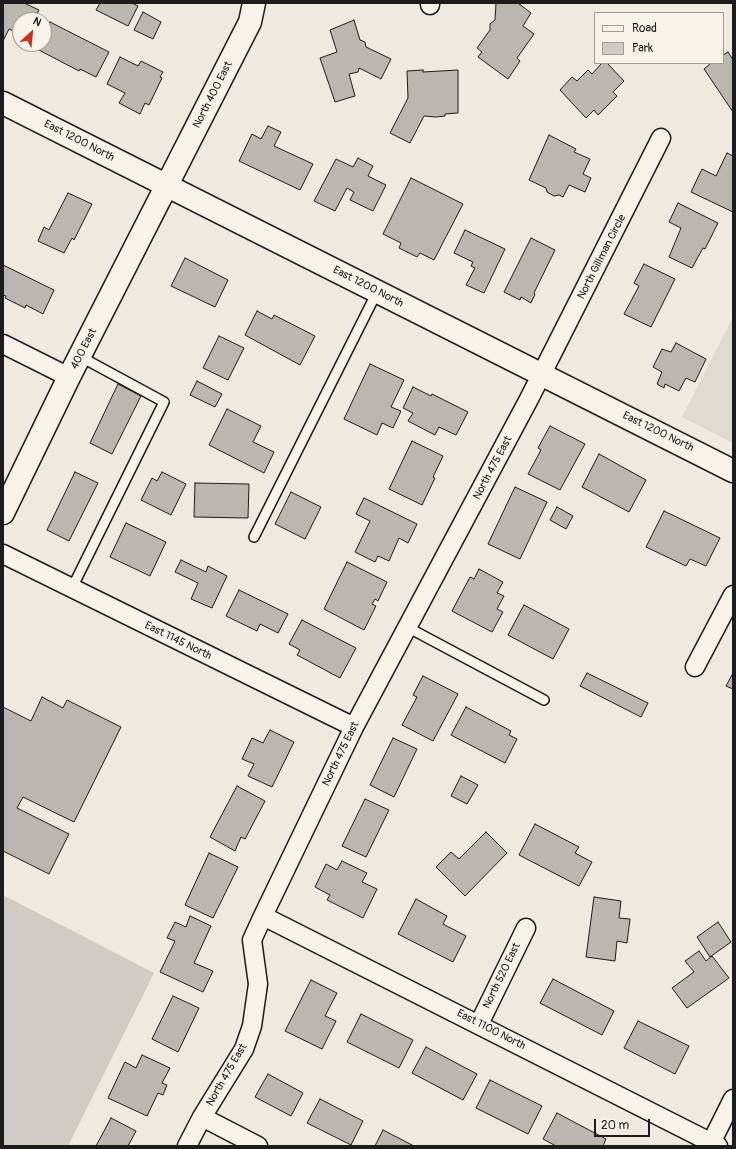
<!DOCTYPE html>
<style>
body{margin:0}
#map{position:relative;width:736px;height:1149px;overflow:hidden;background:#eeeae0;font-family:Pangolin,sans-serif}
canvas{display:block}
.frame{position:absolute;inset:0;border:4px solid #1c1c1c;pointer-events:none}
.legend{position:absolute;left:594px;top:12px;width:130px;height:52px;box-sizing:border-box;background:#f7f3e8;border:1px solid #9f9d96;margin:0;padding:5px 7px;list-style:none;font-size:12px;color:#1c1c1c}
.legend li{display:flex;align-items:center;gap:8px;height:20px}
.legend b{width:20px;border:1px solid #9f9d96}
.north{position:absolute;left:12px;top:12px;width:40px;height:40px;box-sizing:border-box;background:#f7f3e8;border:1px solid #9f9d96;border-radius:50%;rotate:27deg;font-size:11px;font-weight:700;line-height:16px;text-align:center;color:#1c1c1c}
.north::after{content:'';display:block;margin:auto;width:14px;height:18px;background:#c8321e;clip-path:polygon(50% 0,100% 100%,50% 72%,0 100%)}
.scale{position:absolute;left:594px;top:1119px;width:56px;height:18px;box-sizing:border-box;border:2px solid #1c1c1c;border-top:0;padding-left:5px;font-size:12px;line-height:14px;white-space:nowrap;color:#1c1c1c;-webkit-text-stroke:3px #f7f3e8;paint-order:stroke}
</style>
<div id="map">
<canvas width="736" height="1149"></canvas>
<div class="frame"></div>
<ul class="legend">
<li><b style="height:5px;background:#f7f3e8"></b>Road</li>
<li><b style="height:11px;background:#cfccc3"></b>Park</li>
</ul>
<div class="north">N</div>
<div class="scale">20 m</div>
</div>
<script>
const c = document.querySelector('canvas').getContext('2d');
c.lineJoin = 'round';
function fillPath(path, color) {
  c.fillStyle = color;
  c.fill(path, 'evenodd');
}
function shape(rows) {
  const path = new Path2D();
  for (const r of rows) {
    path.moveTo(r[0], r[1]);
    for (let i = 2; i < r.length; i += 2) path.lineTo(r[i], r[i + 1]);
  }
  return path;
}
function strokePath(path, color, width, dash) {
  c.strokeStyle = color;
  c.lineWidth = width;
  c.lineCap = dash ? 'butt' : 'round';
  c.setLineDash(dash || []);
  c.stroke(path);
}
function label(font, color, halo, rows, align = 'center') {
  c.font = font + ' Pangolin,sans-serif';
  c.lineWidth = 3;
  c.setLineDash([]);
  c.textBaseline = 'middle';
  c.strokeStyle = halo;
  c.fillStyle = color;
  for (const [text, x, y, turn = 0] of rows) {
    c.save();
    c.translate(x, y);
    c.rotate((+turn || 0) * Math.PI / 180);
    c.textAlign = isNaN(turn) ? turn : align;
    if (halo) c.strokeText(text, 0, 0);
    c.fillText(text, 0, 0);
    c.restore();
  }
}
const built = shape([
 [733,317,733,443,682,417]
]);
const green = shape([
 [3,895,154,973,68,1146,3,1146]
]);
const building = shape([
 [3,3,24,3,39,10,34,20,20,20,20,34,9,29,3,41,3,3],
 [100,3,132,3,138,6,128,26,96,10,100,3],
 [496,3,518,3,531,13,523,26,534,34,517,58,520,61,508,79,478,57,482,52,477,48,490,30,490,24,495,20,496,3],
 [143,12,161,22,153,39,134,30,143,12],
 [354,20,360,40,365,42,366,47,391,59,381,79,359,68,358,72,349,74,355,96,335,102,320,58,337,52,330,30,354,20],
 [50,22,109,52,96,77,80,69,79,71,37,49,39,44,44,44,44,34,50,22],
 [728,52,733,60,733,112,704,69,711,63,723,63,723,55,728,52],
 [120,57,138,66,141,61,163,72,160,77,162,78,149,105,145,103,140,114,119,103,125,93,107,84,120,57],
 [602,63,607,63,624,81,613,92,617,96,598,115,594,110,586,118,560,90,572,77,577,81,588,70,592,74,602,63],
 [423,70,423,72,458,70,458,113,445,114,445,116,436,117,424,116,410,143,390,133,408,98,407,71,423,70],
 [268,126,281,132,274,146,313,164,300,190,239,161,252,134,261,139,268,126],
 [549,135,576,149,574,152,590,159,583,174,591,178,585,192,569,185,563,197,559,195,554,196,547,192,546,188,529,180,549,135],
 [727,153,733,156,733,212,691,192,702,169,716,176,727,153],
 [358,158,373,166,368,176,386,185,373,211,350,200,354,192,347,188,335,211,314,201,336,159,353,167,358,158],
 [411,178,463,204,434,260,420,253,417,257,399,248,401,243,383,234,411,178],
 [68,193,92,204,74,240,72,238,64,253,38,241,44,227,49,230,68,193],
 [678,203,718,223,705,249,703,248,692,268,669,257,681,228,669,222,678,203],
 [465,230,505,249,484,293,466,285,475,268,471,266,473,262,454,253,465,230],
 [531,238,555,250,534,293,535,294,531,303,521,297,520,300,504,292,531,238],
 [185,258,228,280,215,307,171,286,185,258],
 [644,264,675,279,651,327,624,314,639,286,634,283,644,264],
 [3,265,54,290,43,314,26,305,25,308,5,298,6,296,3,295,3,265],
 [257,311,272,319,274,315,315,336,300,365,245,335,257,311],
 [219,336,244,348,228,380,203,368,219,336],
 [676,343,706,359,695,382,686,378,679,391,665,384,664,388,657,384,662,372,653,367,662,349,671,352,676,343],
 [370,364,404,380,391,407,401,411,393,428,382,423,377,435,344,419,370,364],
 [197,381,222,394,215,407,190,395,197,381],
 [118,384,141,396,112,454,90,443,118,384],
 [413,387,431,396,432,394,468,412,456,435,439,427,435,435,408,421,413,413,403,408,413,387],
 [227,409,261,426,253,442,274,452,264,473,209,445,227,409],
 [550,426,585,444,560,490,528,474,541,450,538,448,550,426],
 [412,441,443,456,433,477,435,478,422,505,389,489,412,441],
 [599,454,646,480,629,512,582,487,599,454],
 [75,472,98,483,69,541,47,530,75,472],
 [162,472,186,484,171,515,141,500,152,478,157,481,162,472],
 [195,483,249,484,248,518,194,517,195,483],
 [515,487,547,502,520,559,488,544,515,487],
 [291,492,321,507,305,539,275,524,291,492],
 [364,498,417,524,408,543,399,538,389,561,378,556,375,562,355,552,370,521,356,514,364,498],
 [557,507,573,516,566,529,550,520,557,507],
 [664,511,720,538,706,566,690,559,686,566,646,547,664,511],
 [126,523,166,542,150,576,110,557,126,523],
 [181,560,206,572,208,566,227,576,212,608,191,599,198,583,175,572,181,560],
 [347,562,387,582,378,601,375,599,372,604,376,606,364,630,324,609,347,562],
 [479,569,503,582,497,593,504,596,497,609,503,612,492,632,452,611,470,577,474,579,479,569],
 [239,590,288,614,278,633,260,624,257,631,226,616,239,590],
 [524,605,569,629,553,659,508,635,524,605],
 [302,620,356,648,340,678,297,655,300,650,289,644,302,620],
 [587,673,648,703,641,717,580,686,587,673],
 [733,673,733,689,726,686,733,673],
 [423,676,458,694,433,741,402,725,417,697,413,695,423,676],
 [42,697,63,708,67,700,121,727,74,822,23,797,17,808,69,834,49,874,3,851,3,707,31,721,42,697],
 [466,707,511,731,509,735,517,739,505,763,451,735,466,707],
 [270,730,294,742,272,787,248,776,254,764,242,759,252,738,263,743,270,730],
 [393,738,417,749,394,797,370,785,393,738],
 [461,776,478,785,467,804,451,796,461,776],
 [237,786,265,801,245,839,241,837,235,851,210,837,237,786],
 [365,799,389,810,366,857,342,846,365,799],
 [535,824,579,847,575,853,592,862,579,886,519,855,535,824],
 [486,832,507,853,465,896,436,867,451,852,459,859,486,832],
 [209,853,238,867,213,918,185,905,209,853],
 [342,861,367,873,362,882,377,889,363,918,327,900,330,895,315,887,326,864,337,870,342,861],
 [594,897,621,901,619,918,630,919,627,943,617,941,615,961,586,957,594,897],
 [416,899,447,916,443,924,466,936,453,962,398,934,416,899],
 [190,916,211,926,194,963,213,971,203,992,160,972,175,941,167,938,175,922,186,927,190,916],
 [718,922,731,942,710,957,697,937,718,922],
 [699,951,706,961,712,956,729,978,687,1008,672,988,694,972,685,961,699,951],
 [553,979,614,1011,602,1035,540,1003,553,979],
 [311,980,337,993,325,1016,336,1021,322,1049,285,1031,311,980],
 [173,996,199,1008,178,1052,152,1039,173,996],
 [361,1014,413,1040,399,1068,347,1042,361,1014],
 [638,1021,689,1046,675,1074,624,1048,638,1021],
 [426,1047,477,1074,463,1100,412,1073,426,1047],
 [142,1055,170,1068,162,1083,167,1085,163,1095,158,1093,147,1116,108,1098,125,1062,136,1068,142,1055],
 [268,1074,303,1093,291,1116,255,1097,268,1074],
 [490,1080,542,1106,528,1134,476,1108,490,1080],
 [320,1099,363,1121,351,1145,307,1123,320,1099],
 [557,1113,606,1139,603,1146,556,1146,543,1139,557,1113],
 [111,1118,136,1131,128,1146,96,1146,111,1118],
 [383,1130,414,1146,375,1146,383,1130]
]);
const service = shape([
 [254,537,377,292],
 [72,588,164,402,81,357],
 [407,627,544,700]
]);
const minor = shape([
 [430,5,430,3],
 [3,344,69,377],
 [3,554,354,727],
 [695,667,733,595],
 [263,916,718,1146],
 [479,1024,526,928],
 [202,1117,258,1146],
 [711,1143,733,1099],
 [187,1146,202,1117,244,1049,252,1026,258,984,252,940,263,916,354,727,529,399,661,138]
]);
const tertiary = shape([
 [3,103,733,471],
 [3,513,69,377,250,22,254,3]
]);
const streetNames = [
 ["North 400 East",213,95,-63],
 ["East 1200 North",79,141,27],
 ["North Gillman Circle",602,257,-63],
 ["East 1200 North",368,287,27],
 ["400 East",84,349,-63],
 ["East 1200 North",658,432,26],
 ["North 475 East",493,468,-62],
 ["East 1145 North",178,641,26],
 ["North 475 East",341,754,-64],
 ["North 520 East",502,976,-64],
 ["East 1100 North",491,1030,27],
 ["North 475 East",227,1075,-60]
];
fillPath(built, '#dedbd1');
fillPath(green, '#cfccc3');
fillPath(building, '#bab7af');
strokePath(building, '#1c1c1c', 1);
strokePath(service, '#1c1c1c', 12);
strokePath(minor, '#1c1c1c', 21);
strokePath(tertiary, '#1c1c1c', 25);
strokePath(service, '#f7f3e8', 9);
strokePath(minor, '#f7f3e8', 18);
strokePath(tertiary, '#f7f3e8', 22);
label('11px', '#1c1c1c', '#f7f3e8', streetNames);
</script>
